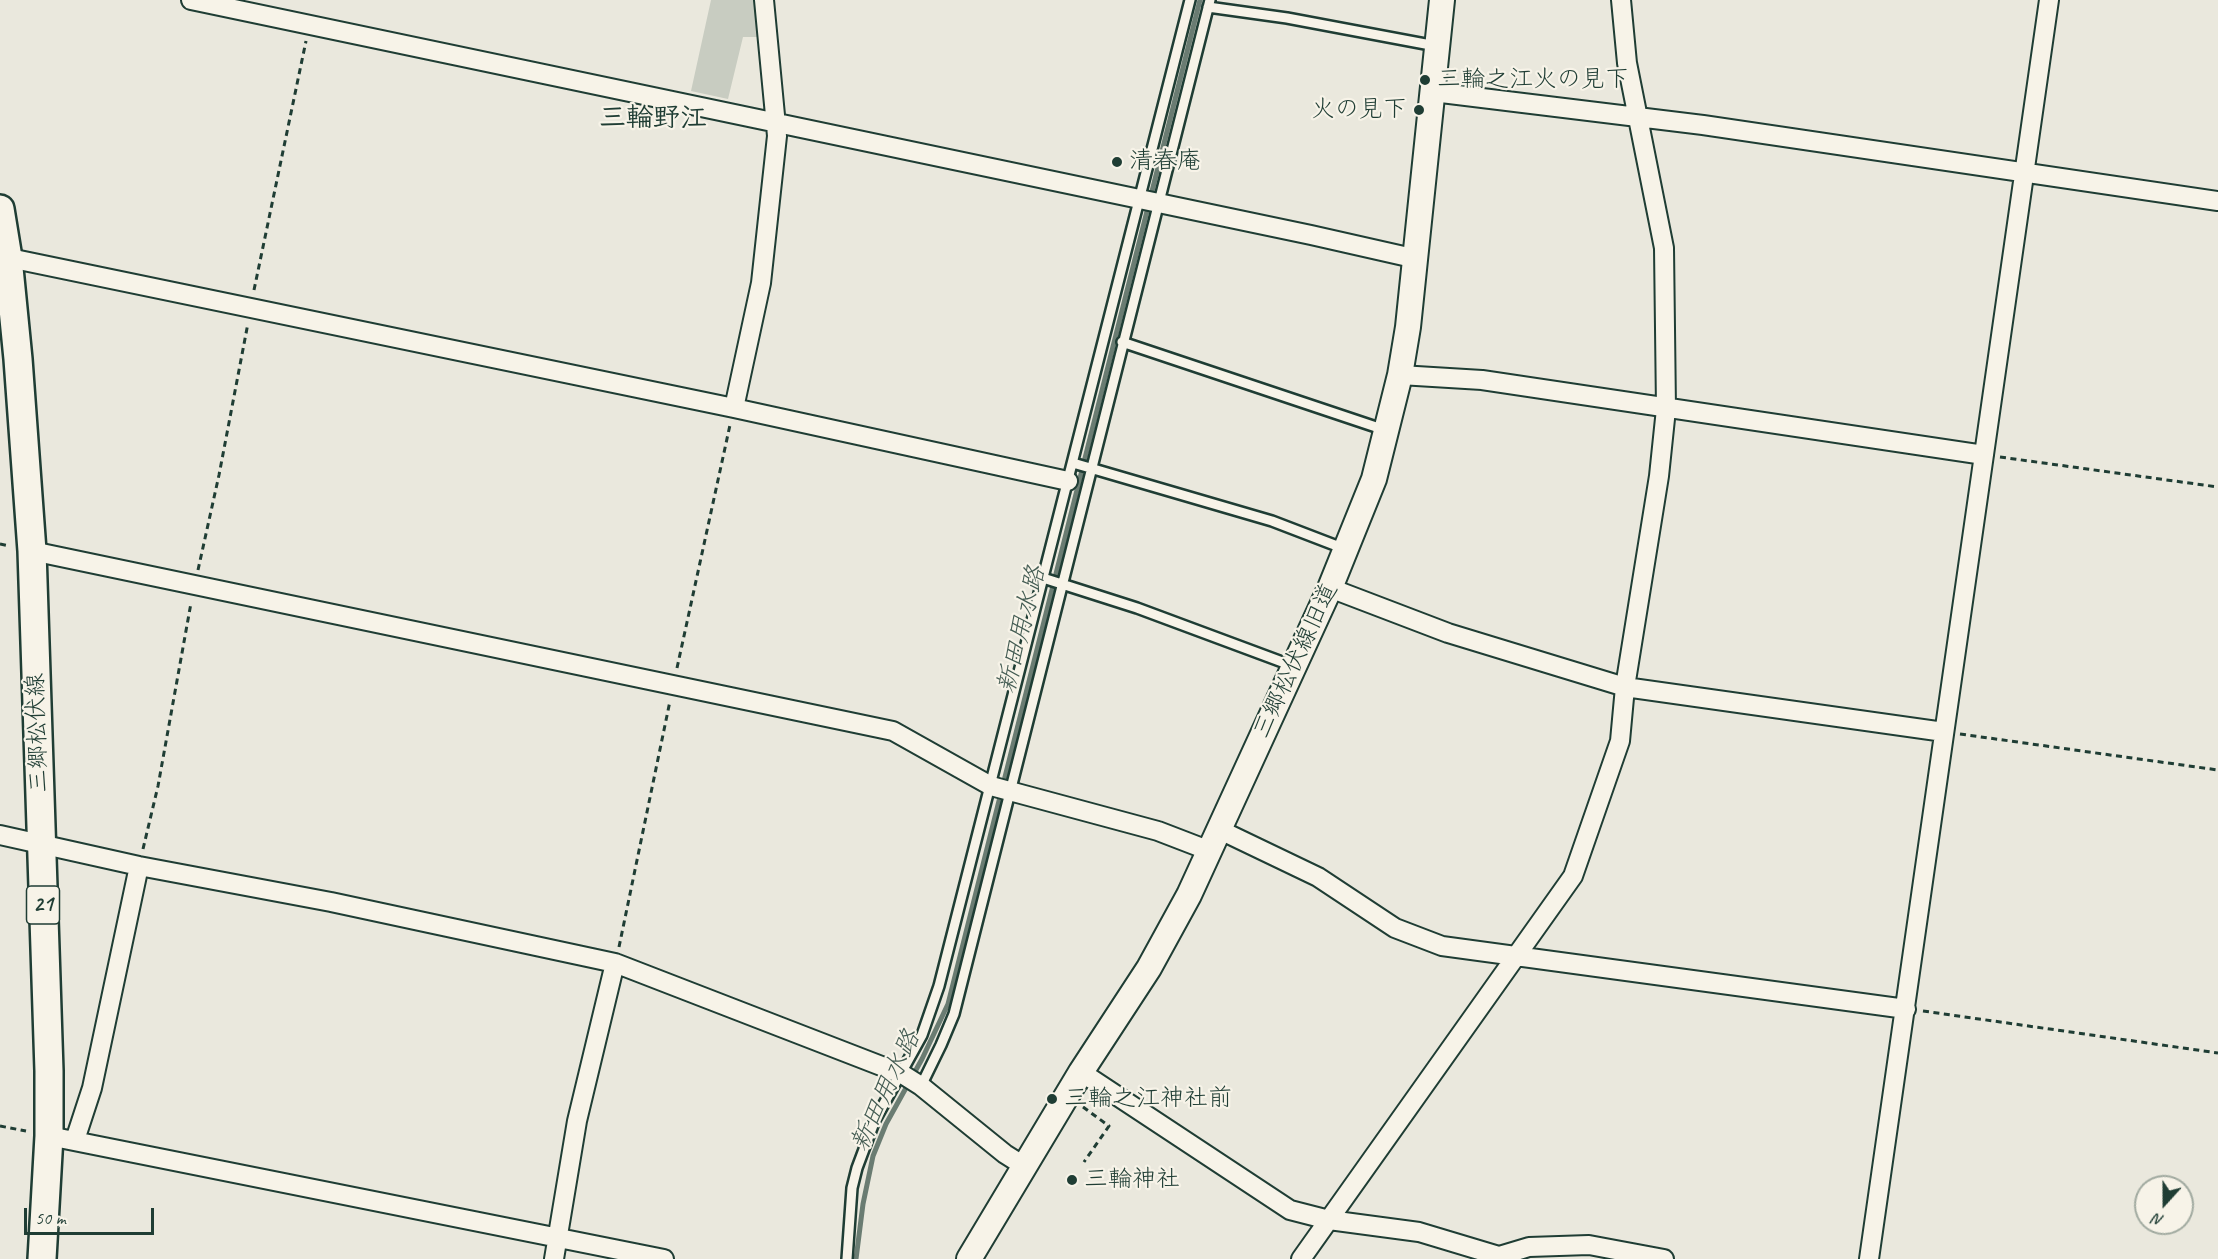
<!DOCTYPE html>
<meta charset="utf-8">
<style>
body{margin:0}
#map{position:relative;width:2218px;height:1259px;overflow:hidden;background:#eae8dd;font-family:Caveat,sans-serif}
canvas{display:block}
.north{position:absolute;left:2134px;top:1175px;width:60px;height:60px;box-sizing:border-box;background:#f7f3e8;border:2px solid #a1aaa0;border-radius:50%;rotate:201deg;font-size:16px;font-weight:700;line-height:24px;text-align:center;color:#1f3d34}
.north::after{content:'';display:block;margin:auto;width:21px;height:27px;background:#1f3d34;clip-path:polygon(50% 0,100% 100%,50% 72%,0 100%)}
.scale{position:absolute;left:24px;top:1208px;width:130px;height:27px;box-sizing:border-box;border:3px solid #1f3d34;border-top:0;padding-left:8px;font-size:18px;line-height:21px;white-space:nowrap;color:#1f3d34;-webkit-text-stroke:4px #f7f3e8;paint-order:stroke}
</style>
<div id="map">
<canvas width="2218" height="1259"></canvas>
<div class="north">N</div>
<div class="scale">50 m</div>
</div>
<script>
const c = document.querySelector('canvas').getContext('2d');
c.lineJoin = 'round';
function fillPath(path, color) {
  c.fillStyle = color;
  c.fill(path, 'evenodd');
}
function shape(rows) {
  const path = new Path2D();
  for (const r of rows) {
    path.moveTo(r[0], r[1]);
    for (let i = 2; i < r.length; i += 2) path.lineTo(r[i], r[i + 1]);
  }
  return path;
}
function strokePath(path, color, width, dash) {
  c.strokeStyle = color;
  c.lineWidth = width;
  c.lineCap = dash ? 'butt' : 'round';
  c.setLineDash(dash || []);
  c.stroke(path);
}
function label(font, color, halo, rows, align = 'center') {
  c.font = font + ' Caveat,"Klee One",sans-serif';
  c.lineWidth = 4.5;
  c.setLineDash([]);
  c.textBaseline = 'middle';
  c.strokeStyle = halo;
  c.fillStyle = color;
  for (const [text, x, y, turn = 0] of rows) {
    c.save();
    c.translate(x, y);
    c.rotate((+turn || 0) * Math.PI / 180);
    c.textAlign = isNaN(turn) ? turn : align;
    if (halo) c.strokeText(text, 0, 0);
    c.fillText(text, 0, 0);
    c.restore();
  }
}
const green = shape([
 [711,0,757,0,758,37,743,37,728,99,691,91]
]);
const stream = shape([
 [856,1259,863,1204,873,1156,886,1124,922,1059,948,1004,1200,0]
]);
const path = shape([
 [254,290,306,41],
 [2000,457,2218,487],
 [0,544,10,546],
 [198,570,219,475,248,323],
 [677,668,730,425],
 [1960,734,2218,770],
 [143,849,158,786,191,603],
 [619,947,670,701],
 [1923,1011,2218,1053],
 [1083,1107,1109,1126,1084,1162],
 [0,1126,26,1131]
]);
const lane = shape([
 [1208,7,1287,18,1436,46],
 [1122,342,1385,430],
 [1073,463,1272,521,1345,549],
 [1043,578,1137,608,1293,666],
 [921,1086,941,1045,954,1014,1210,0],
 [847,1259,852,1188,857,1168,875,1120,922,1035,939,986,1190,0]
]);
const street = shape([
 [191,0,1311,235,1417,259],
 [1433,92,1703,125,2218,201],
 [0,256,734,408,1068,481],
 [1400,375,1482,380,1984,455],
 [734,408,761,283,777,136,764,0],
 [32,551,893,731,991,786,1158,831,1210,851],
 [1330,588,1448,633,1625,687,1944,732],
 [1220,830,1318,877,1395,928,1442,946,1906,1009],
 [0,835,139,866,331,902,615,963,902,1074,921,1086,1005,1154,1024,1166],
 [1081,1072,1290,1210,1329,1220,1419,1232,1499,1256,1529,1247,1589,1245,1664,1259],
 [49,1136,664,1259],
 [75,1140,92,1088,139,866],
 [554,1259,577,1121,615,963],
 [1301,1259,1573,876,1620,741,1625,687,1659,476,1666,409,1664,248,1627,63,1621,0],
 [1869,1259,2049,0]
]);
const secondary = shape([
 [969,1259,1081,1072,1149,968,1189,895,1330,588,1374,479,1400,375,1408,327,1442,0]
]);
const primary = shape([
 [0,209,8,258,18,359,32,551,49,1071,49,1136,42,1259]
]);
const markers = [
 [1425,80,6,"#1f3d34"],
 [1419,110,6,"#1f3d34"],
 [1117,162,6,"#1f3d34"],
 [1052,1099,6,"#1f3d34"],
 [1072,1180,6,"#1f3d34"]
];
const shields = [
 [43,905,33]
];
const shieldNames = [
 ["21",43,905]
];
const poiNames = [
 ["三輪之江火の見下",1437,80],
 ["火の見下",1407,110,"right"],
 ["清春庵",1129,162],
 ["三輪之江神社前",1064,1099],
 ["三輪神社",1084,1180]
];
const streetNames = [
 ["三郷松伏線旧道",1296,661,-65],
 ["三郷松伏線",38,733,-92]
];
const waterNames = [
 ["新田用水路",1022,630,-76],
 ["新田用水路",886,1091,-65]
];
const quarterNames = [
 ["三輪野江",653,119]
];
fillPath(green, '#c8ccc1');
strokePath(stream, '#6a7c72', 5);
strokePath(lane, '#1f3d34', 14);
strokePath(street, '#1f3d34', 22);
strokePath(secondary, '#1f3d34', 28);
strokePath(primary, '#1f3d34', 32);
strokePath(path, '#1f3d34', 3, [6, 4.5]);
strokePath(lane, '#f7f3e8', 9);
strokePath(street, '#f7f3e8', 18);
strokePath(secondary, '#f7f3e8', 24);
strokePath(primary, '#f7f3e8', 27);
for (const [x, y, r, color] of markers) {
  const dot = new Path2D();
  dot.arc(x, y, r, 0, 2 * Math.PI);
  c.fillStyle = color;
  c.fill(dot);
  strokePath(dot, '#f7f3e8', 2);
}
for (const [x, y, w] of shields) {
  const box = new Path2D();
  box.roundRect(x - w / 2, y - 19, w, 38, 4.5);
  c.fillStyle = '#f7f3e8';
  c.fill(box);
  strokePath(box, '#1f3d34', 1.5);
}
label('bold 22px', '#1f3d34', null, shieldNames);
label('24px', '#1f3d34', '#f7f3e8', poiNames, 'left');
label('24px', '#1f3d34', '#f7f3e8', streetNames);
label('italic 26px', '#445c53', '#f7f3e8', waterNames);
label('bold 27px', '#1f3d34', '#f7f3e8', quarterNames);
</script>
